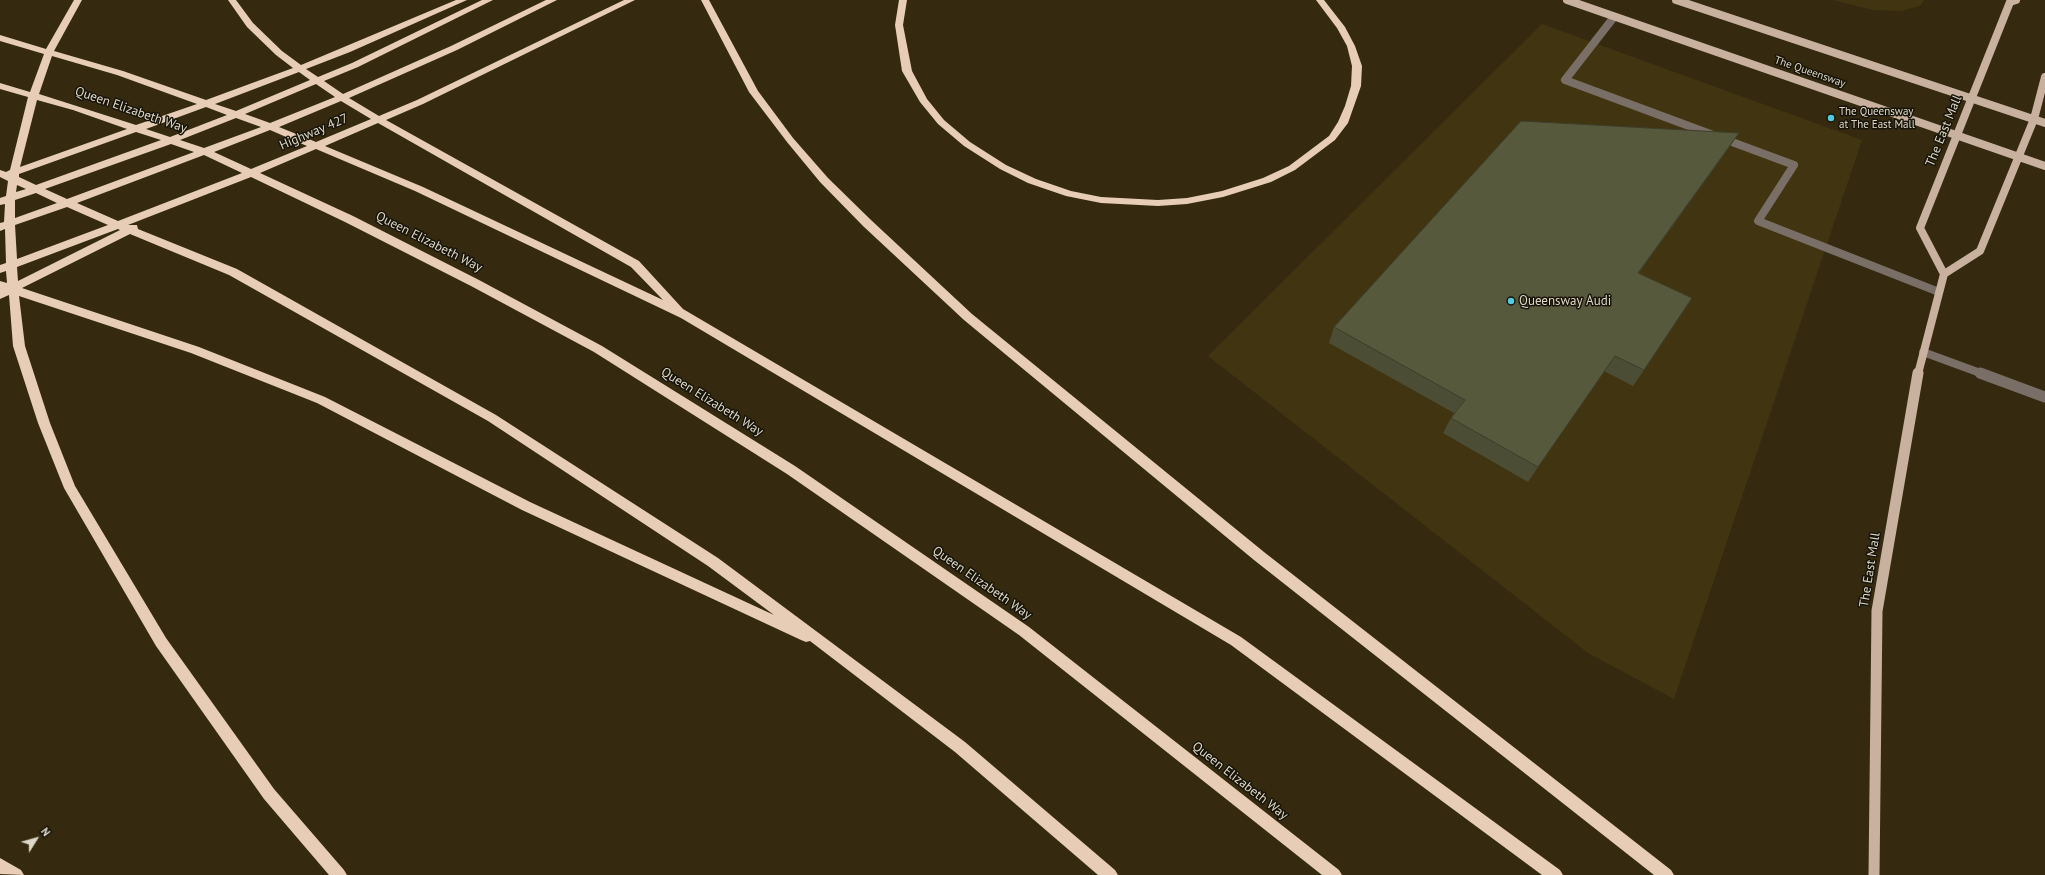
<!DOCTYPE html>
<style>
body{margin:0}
#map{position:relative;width:2045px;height:875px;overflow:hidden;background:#352a10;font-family:"PT Sans",sans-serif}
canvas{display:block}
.north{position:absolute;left:16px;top:819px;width:40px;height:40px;-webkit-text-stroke:3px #181409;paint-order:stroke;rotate:53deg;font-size:11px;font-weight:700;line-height:16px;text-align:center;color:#ded8c9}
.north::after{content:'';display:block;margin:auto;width:14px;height:18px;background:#ded8c9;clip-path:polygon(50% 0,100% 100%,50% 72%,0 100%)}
</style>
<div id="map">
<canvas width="2045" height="875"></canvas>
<div class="north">N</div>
</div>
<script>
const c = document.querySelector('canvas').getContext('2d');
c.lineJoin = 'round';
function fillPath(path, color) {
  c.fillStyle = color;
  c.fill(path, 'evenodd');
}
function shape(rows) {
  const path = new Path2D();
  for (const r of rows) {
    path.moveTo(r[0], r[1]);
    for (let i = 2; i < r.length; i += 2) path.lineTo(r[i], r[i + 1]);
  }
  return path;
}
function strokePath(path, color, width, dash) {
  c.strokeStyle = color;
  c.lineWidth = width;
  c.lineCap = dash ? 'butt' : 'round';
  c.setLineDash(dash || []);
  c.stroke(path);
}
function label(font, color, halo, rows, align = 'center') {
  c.font = font + ' "PT Sans",sans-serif';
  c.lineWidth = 3;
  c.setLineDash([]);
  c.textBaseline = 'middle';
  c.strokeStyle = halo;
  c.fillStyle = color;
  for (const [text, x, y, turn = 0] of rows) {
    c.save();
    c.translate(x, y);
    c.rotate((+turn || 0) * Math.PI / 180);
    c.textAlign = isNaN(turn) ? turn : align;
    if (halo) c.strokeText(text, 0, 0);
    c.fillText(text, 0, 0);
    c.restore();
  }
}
const built = shape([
 [1833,0,1924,0,1920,6,1902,11,1873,10],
 [1542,24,1862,140,1674,699,1588,653,1208,356]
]);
const minorFar1 = shape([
 [1614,17,1565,80,1794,165,1758,221,1939,292],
 [1923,352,1983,374]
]);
const minor = shape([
 [1980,373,2045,397]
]);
const majorFar1 = shape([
 [1567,0,2045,166],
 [1676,0,2045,123],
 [1944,274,1920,228,2010,2,2016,0],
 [1918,374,1944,274,1980,251,2034,119,2045,77]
]);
const major = shape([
 [1874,875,1877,611,1918,373]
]);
const highway = shape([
 [74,0,82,0,54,51,123,71,206,100,293,68,276,55,247,27,228,0,236,0,253,23,282,51,301,65,456,0,467,0,350,52,306,69,318,77,352,63,482,0,493,0,358,67,324,81,343,94,451,46,546,0,557,0,457,50,349,98,379,116,417,100,624,0,635,0,423,104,386,120,639,261,683,309,1241,637,1560,870,1563,875,1542,875,1231,645,681,318,415,191,316,149,260,173,353,216,479,280,602,346,795,466,1029,627,1339,870,1342,875,1322,875,1019,635,787,474,594,352,471,286,345,222,251,177,128,225,137,225,138,229,237,269,496,415,718,558,965,742,1115,870,1118,875,1098,875,955,752,810,641,806,642,801,640,522,510,317,403,191,353,19,296,25,346,50,423,75,486,166,638,274,789,344,870,347,875,329,875,264,799,156,646,64,488,38,423,13,346,9,295,0,299,0,281,7,283,6,271,0,273,0,265,6,263,5,229,0,231,0,223,4,222,5,204,0,205,0,198,6,196,8,181,0,177,0,170,6,172,10,170,28,97,0,89,0,83,30,92,44,54,0,41,0,35,46,49,74,0],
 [52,56,117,75,197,104,136,125,39,94,52,56],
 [299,72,310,80,236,111,215,104,299,72],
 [316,84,335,97,270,123,245,114,316,84],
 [37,100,73,110,127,129,20,167,37,100],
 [341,101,371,119,316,142,279,127,341,101],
 [206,107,227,115,170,137,146,129,206,107],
 [236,118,261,127,204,148,180,140,236,118],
 [378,123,631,267,663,300,423,187,325,146,378,123],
 [270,130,307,146,251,169,214,152,270,130],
 [136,132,161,140,36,185,19,177,19,174,136,132],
 [171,144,194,152,67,199,45,189,171,144],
 [204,155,242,173,118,221,77,203,204,155],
 [17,185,26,189,16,192,17,185],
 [36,193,57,203,15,218,15,200,36,193],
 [67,207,108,225,17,259,15,225,67,207],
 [118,229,120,230,18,281,17,267,118,229],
 [130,234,229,275,488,421,708,566,774,615,530,502,325,397,199,347,22,288,130,234],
 [701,0,709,0,758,91,793,138,828,178,871,220,972,314,1264,552,1671,870,1674,875,1654,875,1254,560,964,320,863,226,820,182,787,142,749,92,701,0],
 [899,0,907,0,903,25,912,71,927,99,944,120,970,142,1006,165,1036,179,1071,191,1101,197,1158,200,1187,198,1222,191,1263,178,1289,166,1329,136,1338,122,1345,106,1351,86,1352,66,1347,46,1337,28,1316,0,1324,0,1345,27,1355,46,1362,66,1361,86,1348,123,1335,140,1295,170,1271,182,1223,197,1187,204,1158,206,1101,203,1066,196,1028,183,1000,169,964,146,938,124,920,102,902,71,895,25,899,0],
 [0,858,21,870,24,875,0,874,0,858]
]);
const wall = shape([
 [1739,133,1728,149,1639,273,1644,370,1633,386,1604,371,1528,482,1443,433,1451,418,1454,413,1329,343,1334,327]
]);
const shadedWall = shape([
 [1739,133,1728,149,1628,288,1638,273],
 [1615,356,1604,371,1528,482,1538,467]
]);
const building = shape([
 [1521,121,1739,133,1638,273,1692,298,1644,370,1615,356,1538,467,1451,418,1465,400,1334,327,1521,121]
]);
const markers = [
 [1831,118,4,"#54cadc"],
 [1511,301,4,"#54cadc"]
];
const farStreetnames = [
 ["The Queensway",1810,72,19]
];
const farPoinames = [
 ["The Queensway",1839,112],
 ["at The East Mall",1839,125]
];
const streetNames = [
 ["Queen Elizabeth Way",131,110,19],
 ["The East Mall",1944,131,-68],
 ["Highway 427",314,132,-23],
 ["Queen Elizabeth Way",429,242,27],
 ["Queen Elizabeth Way",712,402,32],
 ["The East Mall",1870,570,-81],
 ["Queen Elizabeth Way",982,583,35],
 ["Queen Elizabeth Way",1240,781,38]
];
const poiNames = [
 ["Queensway Audi",1519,301]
];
fillPath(built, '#413411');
strokePath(minorFar1, '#7a6f66', 8);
strokePath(minor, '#7a6f66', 11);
strokePath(majorFar1, '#c8b29f', 8);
strokePath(major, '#c8b29f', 11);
fillPath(highway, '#e7cdb5');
fillPath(wall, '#4b4d34');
fillPath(shadedWall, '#3d3e2b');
fillPath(building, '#57593d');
strokePath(building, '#3d3e2b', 1);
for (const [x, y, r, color] of markers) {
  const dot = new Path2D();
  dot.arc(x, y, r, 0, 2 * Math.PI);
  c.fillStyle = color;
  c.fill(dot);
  strokePath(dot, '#181409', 1.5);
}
label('11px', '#ded8c9', '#181409', farStreetnames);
label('11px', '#ded8c9', '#181409', farPoinames, 'left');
label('13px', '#ded8c9', '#181409', streetNames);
label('13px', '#ded8c9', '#181409', poiNames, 'left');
</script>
